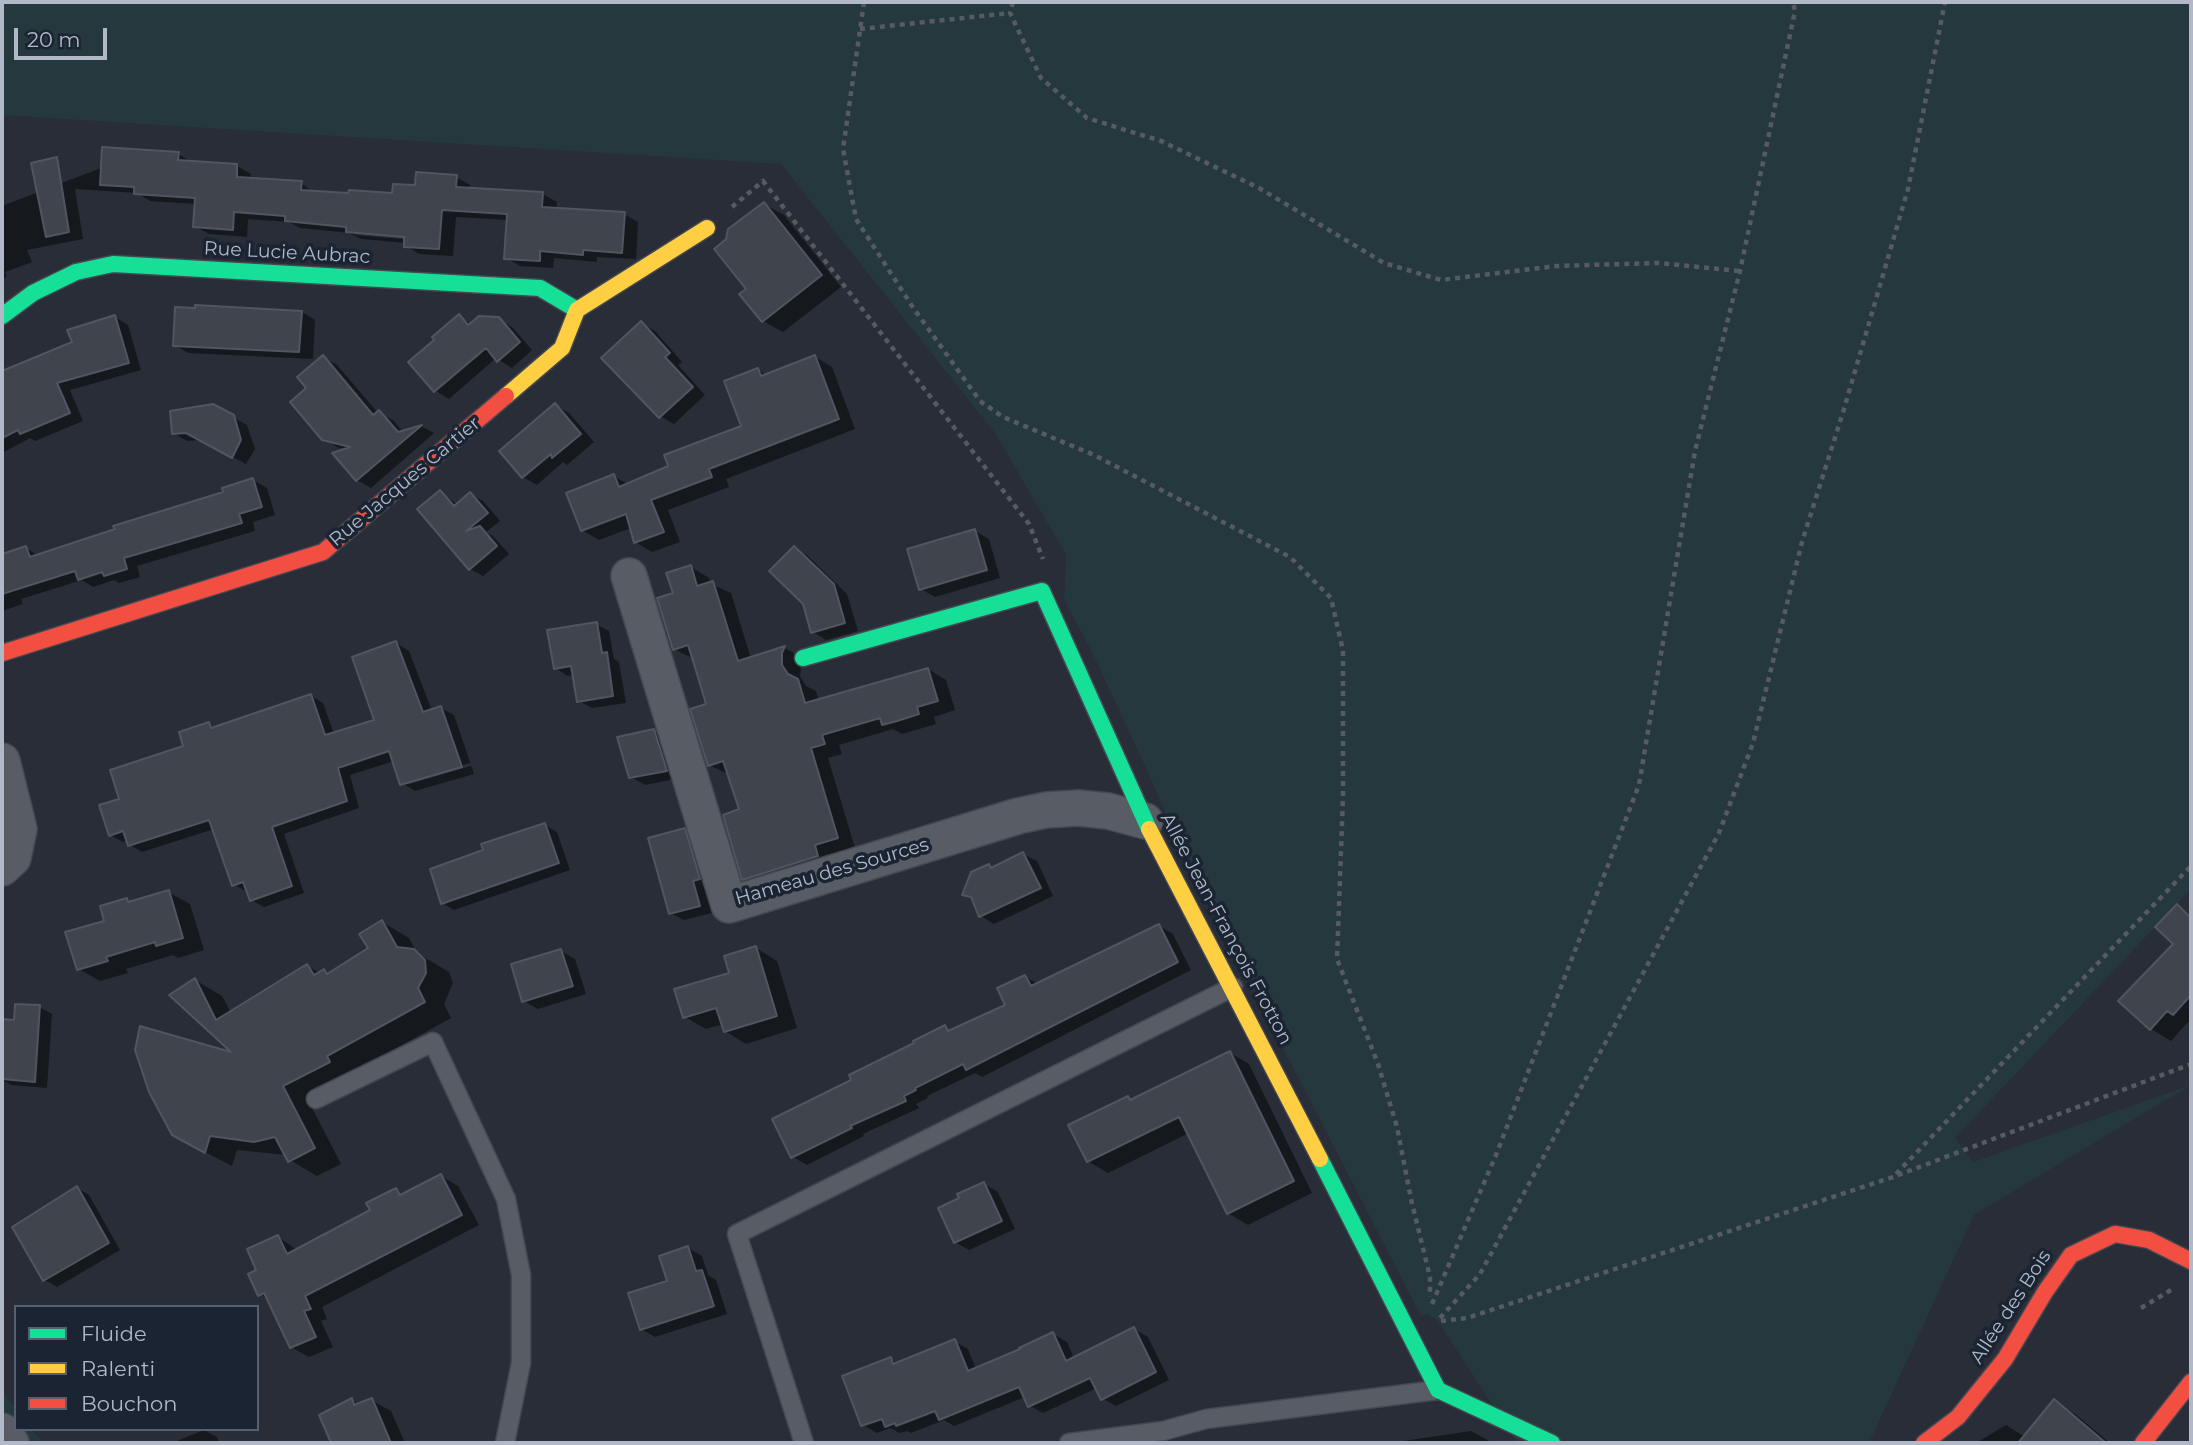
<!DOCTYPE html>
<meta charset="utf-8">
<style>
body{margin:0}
#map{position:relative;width:2193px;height:1445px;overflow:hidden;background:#282d37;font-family:Montserrat,sans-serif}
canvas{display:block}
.frame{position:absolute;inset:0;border:4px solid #b1b9c9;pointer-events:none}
.legend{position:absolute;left:14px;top:1305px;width:245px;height:126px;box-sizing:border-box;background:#1b2432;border:2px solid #57606e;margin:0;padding:9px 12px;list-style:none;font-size:21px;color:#b1b9c9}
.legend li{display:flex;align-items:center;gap:14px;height:35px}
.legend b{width:35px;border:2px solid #57606e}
.scale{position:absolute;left:14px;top:28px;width:93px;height:32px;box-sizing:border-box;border:4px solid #b1b9c9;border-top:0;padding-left:9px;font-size:21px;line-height:24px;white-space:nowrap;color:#b1b9c9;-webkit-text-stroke:5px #1b2432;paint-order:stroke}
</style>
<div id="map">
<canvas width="2193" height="1445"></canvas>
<div class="frame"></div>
<ul class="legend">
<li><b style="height:9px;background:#16e098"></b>Fluide</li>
<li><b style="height:9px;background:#ffcf43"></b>Ralenti</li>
<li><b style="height:9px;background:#f24e42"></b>Bouchon</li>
</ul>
<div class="scale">20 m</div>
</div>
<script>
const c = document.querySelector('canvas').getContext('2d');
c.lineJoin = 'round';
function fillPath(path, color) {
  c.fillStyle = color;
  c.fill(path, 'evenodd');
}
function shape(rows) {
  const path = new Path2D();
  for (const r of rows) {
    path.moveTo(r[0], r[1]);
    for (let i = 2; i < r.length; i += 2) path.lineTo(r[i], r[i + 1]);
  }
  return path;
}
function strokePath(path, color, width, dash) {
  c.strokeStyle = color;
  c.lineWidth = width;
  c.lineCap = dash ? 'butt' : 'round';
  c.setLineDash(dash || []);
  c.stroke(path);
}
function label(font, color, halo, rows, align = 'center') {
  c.font = font + ' Montserrat,sans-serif';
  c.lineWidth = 7;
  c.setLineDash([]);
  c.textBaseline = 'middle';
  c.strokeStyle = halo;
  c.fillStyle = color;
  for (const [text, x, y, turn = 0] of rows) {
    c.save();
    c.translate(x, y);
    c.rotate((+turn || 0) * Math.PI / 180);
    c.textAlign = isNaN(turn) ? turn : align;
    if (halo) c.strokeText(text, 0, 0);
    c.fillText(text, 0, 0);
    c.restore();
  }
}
const green = shape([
 [2,2,2191,2,2191,889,1955,1138,1973,1162,2191,1085,1974,1215,1869,1443,1517,1443,1438,1321,1427,1314,1421,1316,1183,854,1145,766,1092,652,1064,600,1066,555,995,433,781,164,2,115],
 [2,1392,16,1409,16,1429,32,1429,43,1443,2,1443]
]);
const shadow = shape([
 [178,154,192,162,237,166,251,174,250,180,301,183,315,193,394,195,456,177,470,185,470,190,543,194,557,202,556,210,624,214,638,222,636,259,597,257,597,262,554,258,553,268,520,266,506,258,508,220,456,217,453,256,419,254,406,246,406,243,361,239,350,233,300,228,289,222,248,219,247,237,209,234,195,226,197,204,150,201,137,193,75,189,83,239,27,250,32,262,5,272,7,277,2,279,2,206,127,158],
 [353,231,413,236,413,240,356,235],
 [764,204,784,215,841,287,783,332,763,321,748,289],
 [302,312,315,320,313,359,188,353,175,345],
 [115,317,128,325,141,370,70,390,83,421,35,441,30,438,2,453,2,392,23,381,74,342],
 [459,317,472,324,498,319,512,327,532,350,512,368,496,358,449,399,436,391,410,362,437,341],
 [641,323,655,331,682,362,678,365,705,395,674,424,660,416],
 [323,357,337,365,378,413,393,420,403,432,421,426,434,433,371,488,357,480,335,454,348,450,337,447,323,438],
 [815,357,832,367,855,429,726,479,729,487,668,510,680,542,652,552,635,542,631,528,599,540,582,530,614,476,629,485,671,467,743,427,758,370,767,375],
 [555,405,569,413,594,442,567,465,563,462,537,485,523,477],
 [213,406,247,425,255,449,246,464,201,440,187,441,173,433],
 [253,480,267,488,275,515,253,522,255,531,137,566,140,577,119,583,114,580,93,587,82,580,21,599,23,604,2,611,2,556,26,548,39,556,225,493],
 [440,492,458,505,470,494,483,501,500,521,486,532,493,536,509,554,483,576,470,569],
 [975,531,989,539,1000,578,935,597,921,589],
 [795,548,808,556,847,594,858,631,826,640,813,632],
 [691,567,709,578,711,584,731,593,751,659,785,648,802,658,800,676,806,686,816,691,819,701,928,669,946,680,955,710,934,717,936,724,902,734,893,729,839,745,842,754,828,758,855,848,762,889,744,879,741,810,730,775,709,765,708,706,694,659,674,649,675,594],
 [596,624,609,631,614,659,619,662,626,703,592,708,579,701,574,675,568,676,555,668],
 [396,643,409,651,432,711,441,708,454,715,474,774,415,791,402,783,394,761,350,775,359,808,284,834,304,893,264,907,251,900,248,892,234,885,214,829,142,852,130,845,128,841,123,842,110,835,122,800,185,748,209,724,217,728,311,696,323,703,334,734,376,722],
 [470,763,471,766,409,784,409,780],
 [654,731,668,739,680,778,645,785,631,777],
 [545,825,557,832,570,870,454,910,442,903],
 [684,830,698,837,712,913,684,920,670,913],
 [1023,854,1037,861,1053,896,994,924,981,916,974,900,964,894,989,866,993,868],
 [168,892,190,904,204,950,178,958,173,955,126,969,128,973,100,981,79,969,107,922,127,900,132,902],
 [2177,907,2191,915,2191,1024,2188,1022,2171,1041,2151,1029,2175,944],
 [382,922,409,938,417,953,449,972,453,983,444,1004,451,1018,353,1072,309,1102,341,1164,317,1176,290,1160,287,1155,237,1150,232,1166,201,1150,238,1056,172,995,195,980,222,996,231,1013,307,966,320,973,324,971,330,974,370,949],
 [1159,926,1173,934,1191,970,982,1077,975,1073,927,1096,928,1098,916,1104,919,1108,863,1134,864,1136,807,1165,793,1157,854,1081,945,1027,952,1031,1008,1005,1025,977,1039,984],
 [756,948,777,961,797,1028,746,1044,725,1031,723,1024,706,1029,685,1017],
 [561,951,575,959,586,994,538,1009,524,1001],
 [39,1007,52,1014,47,1088,11,1085,2,1080,2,1020,16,1022],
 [1230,1053,1249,1064,1312,1193,1248,1225,1228,1213,1189,1133,1108,1173,1088,1161,1128,1098,1133,1100],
 [441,1176,458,1186,479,1225,322,1307,327,1319,321,1321,333,1347,309,1357,291,1347,269,1300,260,1294,258,1271,278,1237,297,1250,372,1211,396,1190,405,1195],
 [984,1184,998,1192,1015,1229,969,1250,955,1242],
 [77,1188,89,1195,120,1250,57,1287,45,1280],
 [688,1248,702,1256,708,1275,716,1280,727,1314,655,1337,641,1329],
 [1134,1329,1148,1337,1169,1380,1116,1406,1102,1398,1097,1388,1043,1413,1029,1405,1025,1397,954,1426,944,1420,911,1433,907,1431,900,1433,890,1428,877,1433,863,1425,891,1359,898,1364,954,1341,968,1349,976,1369,1053,1334,1067,1342,1074,1358],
 [352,1400,360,1405,371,1400,391,1411,405,1443,333,1443,321,1415],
 [2054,1401,2075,1414,2110,1443,1976,1443,2006,1425,2025,1437],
 [204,1430,217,1437,219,1443,172,1443],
 [1471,1431,1493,1443,1390,1443]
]);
const building = shape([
 [102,147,179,152,178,160,237,164,237,177,302,181,301,190,348,193,349,190,392,193,393,184,415,185,416,172,457,175,456,187,543,192,542,207,625,212,622,253,583,250,583,255,540,251,540,261,504,259,507,214,442,210,439,249,404,247,404,237,346,232,346,227,285,221,285,216,234,212,233,230,193,227,195,198,134,194,134,187,100,185,102,147],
 [57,157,69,232,46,237,31,163,57,157],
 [764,202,822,275,762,322,739,294,746,289,714,249,726,239,728,229,764,202],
 [195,305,302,311,299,352,173,346,175,307,195,308,195,305],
 [459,314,468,325,479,316,499,317,520,342,497,362,486,348,434,392,408,362,434,340,432,337,459,314],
 [115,315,129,363,57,383,70,413,20,434,18,430,2,438,2,371,72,342,67,330,115,315],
 [641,321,670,353,665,357,693,387,659,418,601,358,641,321],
 [323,355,373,415,379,410,398,432,422,425,356,481,332,453,350,447,322,440,290,402,306,388,297,377,323,355],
 [815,355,839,419,709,469,712,477,651,500,664,532,634,543,626,514,581,531,566,493,614,474,619,487,668,466,664,455,741,426,724,381,758,368,761,376,815,355],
 [555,403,581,434,552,458,551,454,522,478,499,451,555,403],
 [213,404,234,415,241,440,232,458,186,433,172,434,170,411,213,404],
 [253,478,262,507,239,514,242,523,124,558,127,569,104,576,102,572,78,580,75,571,2,594,2,554,26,546,30,557,115,529,113,526,223,492,222,488,253,478],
 [440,490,454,506,470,492,488,513,466,531,480,526,497,546,469,570,417,509,440,490],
 [975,529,987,570,919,590,907,549,975,529],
 [794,546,834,584,845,623,811,633,803,604,769,571,794,546],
 [691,565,697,586,713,581,738,661,785,646,782,653,782,665,788,674,798,679,805,703,928,668,938,701,917,707,919,714,897,721,882,725,880,718,822,735,825,744,811,748,838,838,815,845,818,856,742,880,723,815,739,809,723,761,708,766,690,709,706,704,697,674,688,645,673,650,657,598,673,593,666,573,691,565],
 [597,622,602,653,607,652,613,696,577,702,571,666,554,669,547,630,597,622],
 [396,641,423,712,441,706,462,767,400,785,389,751,338,768,347,801,272,827,292,886,250,901,243,882,232,886,209,820,128,846,123,831,109,836,99,805,119,799,110,770,183,746,179,732,209,722,211,728,311,694,325,735,374,720,352,657,396,641],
 [654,729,667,771,629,778,617,737,654,729],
 [545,823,559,863,441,904,430,869,483,850,481,844,545,823],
 [685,828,700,879,693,881,700,906,669,914,648,838,685,828],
 [1023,852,1041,888,979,917,971,897,962,895,971,872,989,864,991,868,1023,852],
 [169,890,183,938,156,946,155,942,106,957,108,961,77,970,65,932,104,921,100,906,127,898,128,902,169,890],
 [2177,904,2191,918,2191,995,2173,1015,2167,1011,2150,1030,2118,1001,2173,944,2155,927,2177,904],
 [382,920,397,947,414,949,425,960,426,973,418,988,425,1002,327,1056,330,1062,283,1086,315,1148,288,1162,275,1137,254,1142,210,1136,205,1153,172,1135,149,1092,135,1050,140,1026,231,1052,169,995,195,978,216,1020,307,964,314,975,324,969,327,974,368,948,359,934,382,920],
 [1159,924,1178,962,966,1070,963,1064,915,1088,916,1090,904,1096,906,1101,850,1126,852,1128,791,1158,772,1119,851,1080,849,1075,914,1043,913,1041,945,1025,948,1031,1005,1005,997,988,1025,975,1031,986,1159,924],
 [756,946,777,1016,724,1032,716,1008,683,1018,674,989,729,973,724,956,756,946],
 [561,949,573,986,522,1002,511,964,561,949],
 [15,1004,40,1005,35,1082,2,1079,2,1019,14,1020,15,1004],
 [1230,1051,1294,1181,1227,1214,1179,1117,1087,1162,1068,1125,1128,1096,1130,1100,1230,1051],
 [441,1174,462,1215,305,1296,311,1309,304,1311,316,1337,290,1348,264,1293,258,1296,248,1274,256,1270,247,1249,278,1235,287,1254,370,1210,366,1203,396,1188,400,1195,441,1174],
 [984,1182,1002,1221,954,1243,938,1208,959,1198,957,1194,984,1182],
 [77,1186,109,1243,43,1281,12,1227,77,1186],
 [688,1246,696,1271,702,1270,714,1306,640,1330,628,1293,667,1281,659,1256,688,1246],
 [1134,1327,1156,1372,1101,1400,1090,1378,1028,1407,1019,1387,939,1420,935,1411,896,1426,895,1423,885,1427,882,1419,861,1426,842,1376,891,1357,893,1364,955,1339,968,1371,1020,1349,1019,1348,1053,1332,1066,1361,1134,1327],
 [352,1398,354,1405,372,1398,391,1443,331,1443,319,1415,352,1398],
 [2054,1399,2106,1443,2018,1443,2054,1399]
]);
const path = shape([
 [864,2,843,149,856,219,912,306,980,401,1003,417,1094,455,1290,557,1331,598,1343,651,1343,797,1337,959,1378,1064,1397,1127,1411,1199,1430,1277,1430,1297],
 [1013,2,1010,13,1041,78,1087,118,1161,141,1259,188,1384,263,1441,280,1556,266,1658,263,1740,271],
 [860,29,1010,13],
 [732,207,763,181,1029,524,1043,559],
 [1896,1174,2191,866],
 [1432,1304,1496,1155,1639,785,1695,451,1740,271,1795,11,1793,2],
 [2141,1308,2171,1290],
 [1440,1318,1480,1274,1719,833,1753,743,1802,542,1844,409,1908,189,1945,2],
 [1441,1321,1467,1318,1893,1177,2191,1064]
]);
const lane = shape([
 [316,1099,433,1042,506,1199,521,1275,521,1363,505,1443],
 [804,1443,737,1234,1233,987],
 [1069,1443,1163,1431,1206,1419,1438,1390]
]);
const street = shape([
 [629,576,729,905,1018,816,1046,810,1078,808,1108,811,1145,821],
 [2,761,19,829,13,858,2,868],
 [2,1431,11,1443]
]);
const fast = shape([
 [2,316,33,293,76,272,113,264,540,288,577,310],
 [803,658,1042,591,1149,829],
 [1320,1159,1438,1390,1552,1443]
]);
const slow = shape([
 [506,396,562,348,577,310,707,228],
 [1149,829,1320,1159]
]);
const jam = shape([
 [2,653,323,552,506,396],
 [1924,1443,1958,1417,2005,1359,2045,1292,2071,1255,2115,1234,2149,1240,2191,1261],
 [2143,1443,2191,1382]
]);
const streetNames = [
 ["Rue Lucie Aubrac",287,253,3],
 ["Rue Jacques Cartier",405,482,-40],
 ["Hameau des Sources",832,872,-16],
 ["Allée Jean-François Frotton",1226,929,62],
 ["Allée des Bois",2011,1307,-57]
];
fillPath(green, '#25383d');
fillPath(shadow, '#0007');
fillPath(building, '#3f444d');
strokePath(building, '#50555f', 2);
strokePath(lane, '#444850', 21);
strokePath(street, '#444850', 38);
strokePath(fast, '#444850', 19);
strokePath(slow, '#444850', 19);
strokePath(jam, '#444850', 19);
strokePath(path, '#565b62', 4.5, [5, 5]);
strokePath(lane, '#585c65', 18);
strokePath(street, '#585c65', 35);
strokePath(fast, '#16e098', 16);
strokePath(slow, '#ffcf43', 16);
strokePath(jam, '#f24e42', 16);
label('19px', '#b1b9c9', '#1b2432', streetNames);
</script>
